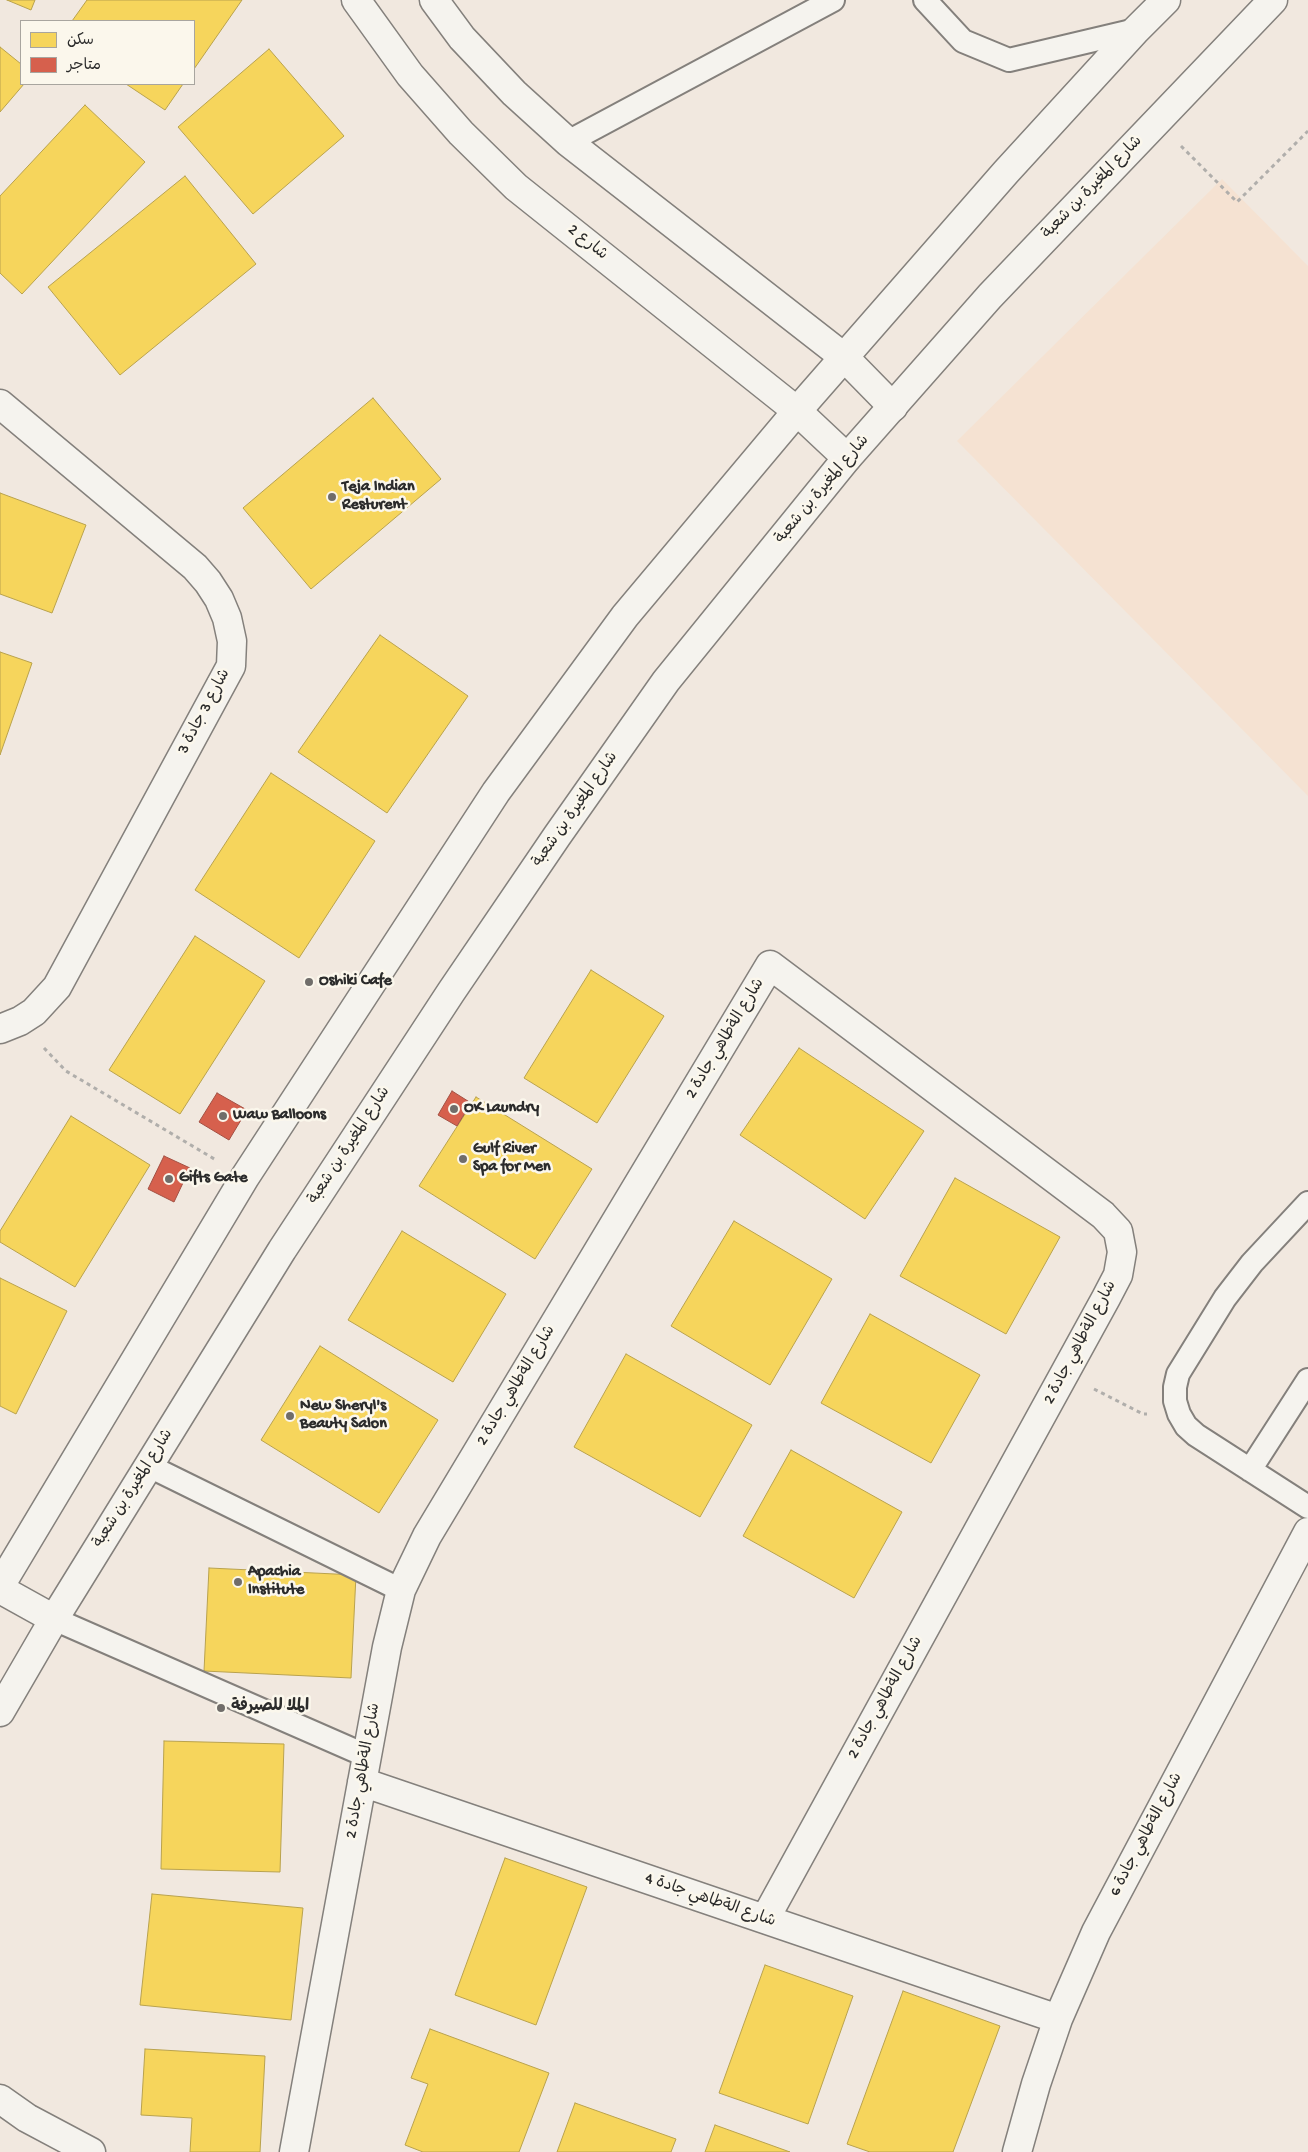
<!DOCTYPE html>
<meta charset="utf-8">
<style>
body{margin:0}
#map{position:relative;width:1308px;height:2152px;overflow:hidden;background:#f1e8df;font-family:"Gochi Hand","Playpen Sans Arabic",sans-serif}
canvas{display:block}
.legend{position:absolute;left:20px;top:20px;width:175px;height:65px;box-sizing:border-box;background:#fbf7ec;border:1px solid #a8a59f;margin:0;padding:6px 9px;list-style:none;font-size:15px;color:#2b2b2b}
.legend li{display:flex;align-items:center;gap:10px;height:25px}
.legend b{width:25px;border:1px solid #a8a59f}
</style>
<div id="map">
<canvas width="1308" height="2152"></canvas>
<ul class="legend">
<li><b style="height:14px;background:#f6d55c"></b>سكن</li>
<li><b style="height:14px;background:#d6604d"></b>متاجر</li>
</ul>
</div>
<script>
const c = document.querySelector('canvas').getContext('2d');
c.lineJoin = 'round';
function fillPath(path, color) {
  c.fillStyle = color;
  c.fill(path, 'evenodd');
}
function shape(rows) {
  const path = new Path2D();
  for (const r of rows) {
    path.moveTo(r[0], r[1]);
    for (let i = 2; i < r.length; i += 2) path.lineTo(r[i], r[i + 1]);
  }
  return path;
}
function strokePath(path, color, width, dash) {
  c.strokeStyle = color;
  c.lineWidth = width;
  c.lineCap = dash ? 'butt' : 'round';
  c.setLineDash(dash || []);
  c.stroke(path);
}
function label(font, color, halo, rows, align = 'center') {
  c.font = font + ' "Gochi Hand","Playpen Sans Arabic",sans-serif';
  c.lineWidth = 5;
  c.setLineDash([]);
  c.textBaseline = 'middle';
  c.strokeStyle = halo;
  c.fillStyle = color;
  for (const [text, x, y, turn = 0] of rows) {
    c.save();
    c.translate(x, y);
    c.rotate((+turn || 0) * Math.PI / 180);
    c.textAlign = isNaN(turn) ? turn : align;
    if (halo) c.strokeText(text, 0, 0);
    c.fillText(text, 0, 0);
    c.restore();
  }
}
const built = shape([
 [1222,179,1308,266,1308,796,957,441]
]);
const homes = shape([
 [7,0,35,0,31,10,7,0],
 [87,0,242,0,194,69,194,21,72,21,87,0],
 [0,47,21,64,21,84,24,84,0,112,0,47],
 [269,49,344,136,253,214,178,127,269,49],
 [126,84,183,84,165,110,126,84],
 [85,105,145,162,22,294,0,273,0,196,85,105],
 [185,176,256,264,120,375,48,287,185,176],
 [373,398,441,479,311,589,243,508,373,398],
 [0,493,86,525,52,613,0,594,0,493],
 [380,635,468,696,387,813,298,752,380,635],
 [0,652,32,663,0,755,0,652],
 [271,773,375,841,299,958,195,890,271,773],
 [195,936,265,981,180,1114,109,1070,195,936],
 [591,970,664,1016,597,1123,524,1078,591,970],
 [799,1048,924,1131,865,1219,740,1135,799,1048],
 [476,1097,592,1169,535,1259,419,1186,476,1097],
 [71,1116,150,1165,75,1287,0,1242,0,1231,71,1116],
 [955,1178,1060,1237,1006,1334,900,1276,955,1178],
 [734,1221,832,1279,770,1385,671,1326,734,1221],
 [402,1231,506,1294,453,1382,348,1320,402,1231],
 [0,1278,67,1311,16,1414,0,1406,0,1278],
 [870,1314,980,1375,931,1463,821,1403,870,1314],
 [320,1346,438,1420,379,1513,261,1440,320,1346],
 [626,1354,752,1425,700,1517,574,1447,626,1354],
 [791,1450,902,1512,854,1598,743,1536,791,1450],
 [209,1568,356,1575,351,1678,204,1671,209,1568],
 [164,1741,284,1744,280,1872,161,1869,164,1741],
 [505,1858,587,1887,536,2025,455,1995,505,1858],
 [152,1894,303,1908,291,2020,140,2005,152,1894],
 [765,1965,853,1996,808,2124,719,2093,765,1965],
 [903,1991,1000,2026,953,2152,870,2152,847,2144,903,1991],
 [430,2029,549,2073,519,2152,423,2152,405,2145,428,2084,411,2078,430,2029],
 [145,2049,265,2056,260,2152,190,2152,192,2118,141,2115,145,2049],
 [575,2103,676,2139,671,2152,557,2152,575,2103],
 [715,2125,790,2152,705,2152,715,2125]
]);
const shops = shape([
 [452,1091,471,1103,457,1126,438,1115,452,1091],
 [217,1093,247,1110,229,1140,199,1122,217,1093],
 [164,1156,190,1168,174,1202,148,1189,164,1156]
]);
const path = shape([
 [1181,146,1237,202,1308,131],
 [44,1048,66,1071,216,1160],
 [1094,1389,1143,1414,1147,1414]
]);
const lane = shape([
 [925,0,963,41,1009,60,1136,30],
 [568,142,833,0],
 [1308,1203,1252,1263,1225,1298,1178,1374,1175,1387,1175,1401,1179,1414,1186,1426,1196,1435,1308,1507],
 [149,1466,401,1590],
 [1250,1470,1308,1380],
 [54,1619,367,1756]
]);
const street = shape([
 [356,0,410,75,461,133,516,187,797,411,847,458],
 [434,0,462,38,514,93,568,142,845,358,893,407],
 [0,404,195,567,208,582,219,599,227,618,232,641,231,666,57,987,34,1012,20,1021,0,1029],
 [0,1589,54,1619],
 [362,1782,1058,2019],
 [294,2152,387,1647,401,1590,427,1536,770,965,1103,1215,1118,1231,1122,1252,1118,1275,1106,1298,765,1919],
 [1017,2152,1036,2084,1058,2019,1096,1932,1308,1532]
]);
const secondary = shape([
 [0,1586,245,1177,496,792,625,616,797,411,1006,172,1136,30,1166,0],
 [0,1712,54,1619,282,1250,451,992,557,836,666,681,847,458,990,296,1273,0],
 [0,2099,27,2118,91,2152]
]);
const markers = [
 [332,497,5,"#706d6a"],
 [309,982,5,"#706d6a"],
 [454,1109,5,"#706d6a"],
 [223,1116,5,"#706d6a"],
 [463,1159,5,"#706d6a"],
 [169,1179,5,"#706d6a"],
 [290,1416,5,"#706d6a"],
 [238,1582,5,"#706d6a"],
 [221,1708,5,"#706d6a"]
];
const streetNames = [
 ["شارع المغيرة بن شعبة",1093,188,-46],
 ["شارع 2",587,243,39],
 ["شارع المغيرة بن شعبة",823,490,-50],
 ["شارع 3 جادة 3",205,712,-62],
 ["شارع المغيرة بن شعبة",576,810,-55],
 ["شارع الةطاهي جادة 2",726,1039,-59],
 ["شارع المغيرة بن شعبة",350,1146,-57],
 ["شارع الةطاهي جادة 2",1081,1343,-62],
 ["شارع الةطاهي جادة 2",517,1386,-59],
 ["شارع المغيرة بن شعبة",134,1489,-58],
 ["شارع الةطاهي جادة 2",886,1698,-61],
 ["شارع الةطاهي جادة 2",364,1771,-80],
 ["شارع الةطاهي جادة 6",1147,1835,-62],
 ["شارع الةطاهي جادة 4",710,1901,19]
];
const poiNames = [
 ["Teja Indian",342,488],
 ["Resturent",342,506],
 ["Oshiki Cafe",319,982],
 ["OK Laundry",464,1109],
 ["Waw Balloons",233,1116],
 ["Gulf River",473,1150],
 ["Spa for Men",473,1168],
 ["Gifts Gate",179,1179],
 ["New Sheryl's",300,1407],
 ["Beauty Salon",300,1425],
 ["Apachia",248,1573],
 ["Institute",248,1591],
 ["الملا للصيرفة",231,1708]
];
fillPath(built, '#f5e2d2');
fillPath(homes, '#f6d55c');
strokePath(homes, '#b9a24d', 1);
fillPath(shops, '#d6604d');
strokePath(shops, '#a35043', 1);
strokePath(lane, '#84807c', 26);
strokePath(street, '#84807c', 31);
strokePath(secondary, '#84807c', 31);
strokePath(path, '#b0aeab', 3, [4, 4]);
strokePath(lane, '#f5f3ee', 22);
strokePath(street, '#f5f3ee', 28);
strokePath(secondary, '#f5f3ee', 28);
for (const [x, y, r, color] of markers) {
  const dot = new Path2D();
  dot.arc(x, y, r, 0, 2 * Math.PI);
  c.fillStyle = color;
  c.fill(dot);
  strokePath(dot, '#fbf7ec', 2);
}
label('16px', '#2b2b2b', '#fbf7ec', streetNames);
label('bold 16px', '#2b2b2b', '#fbf7ec', poiNames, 'left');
</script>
